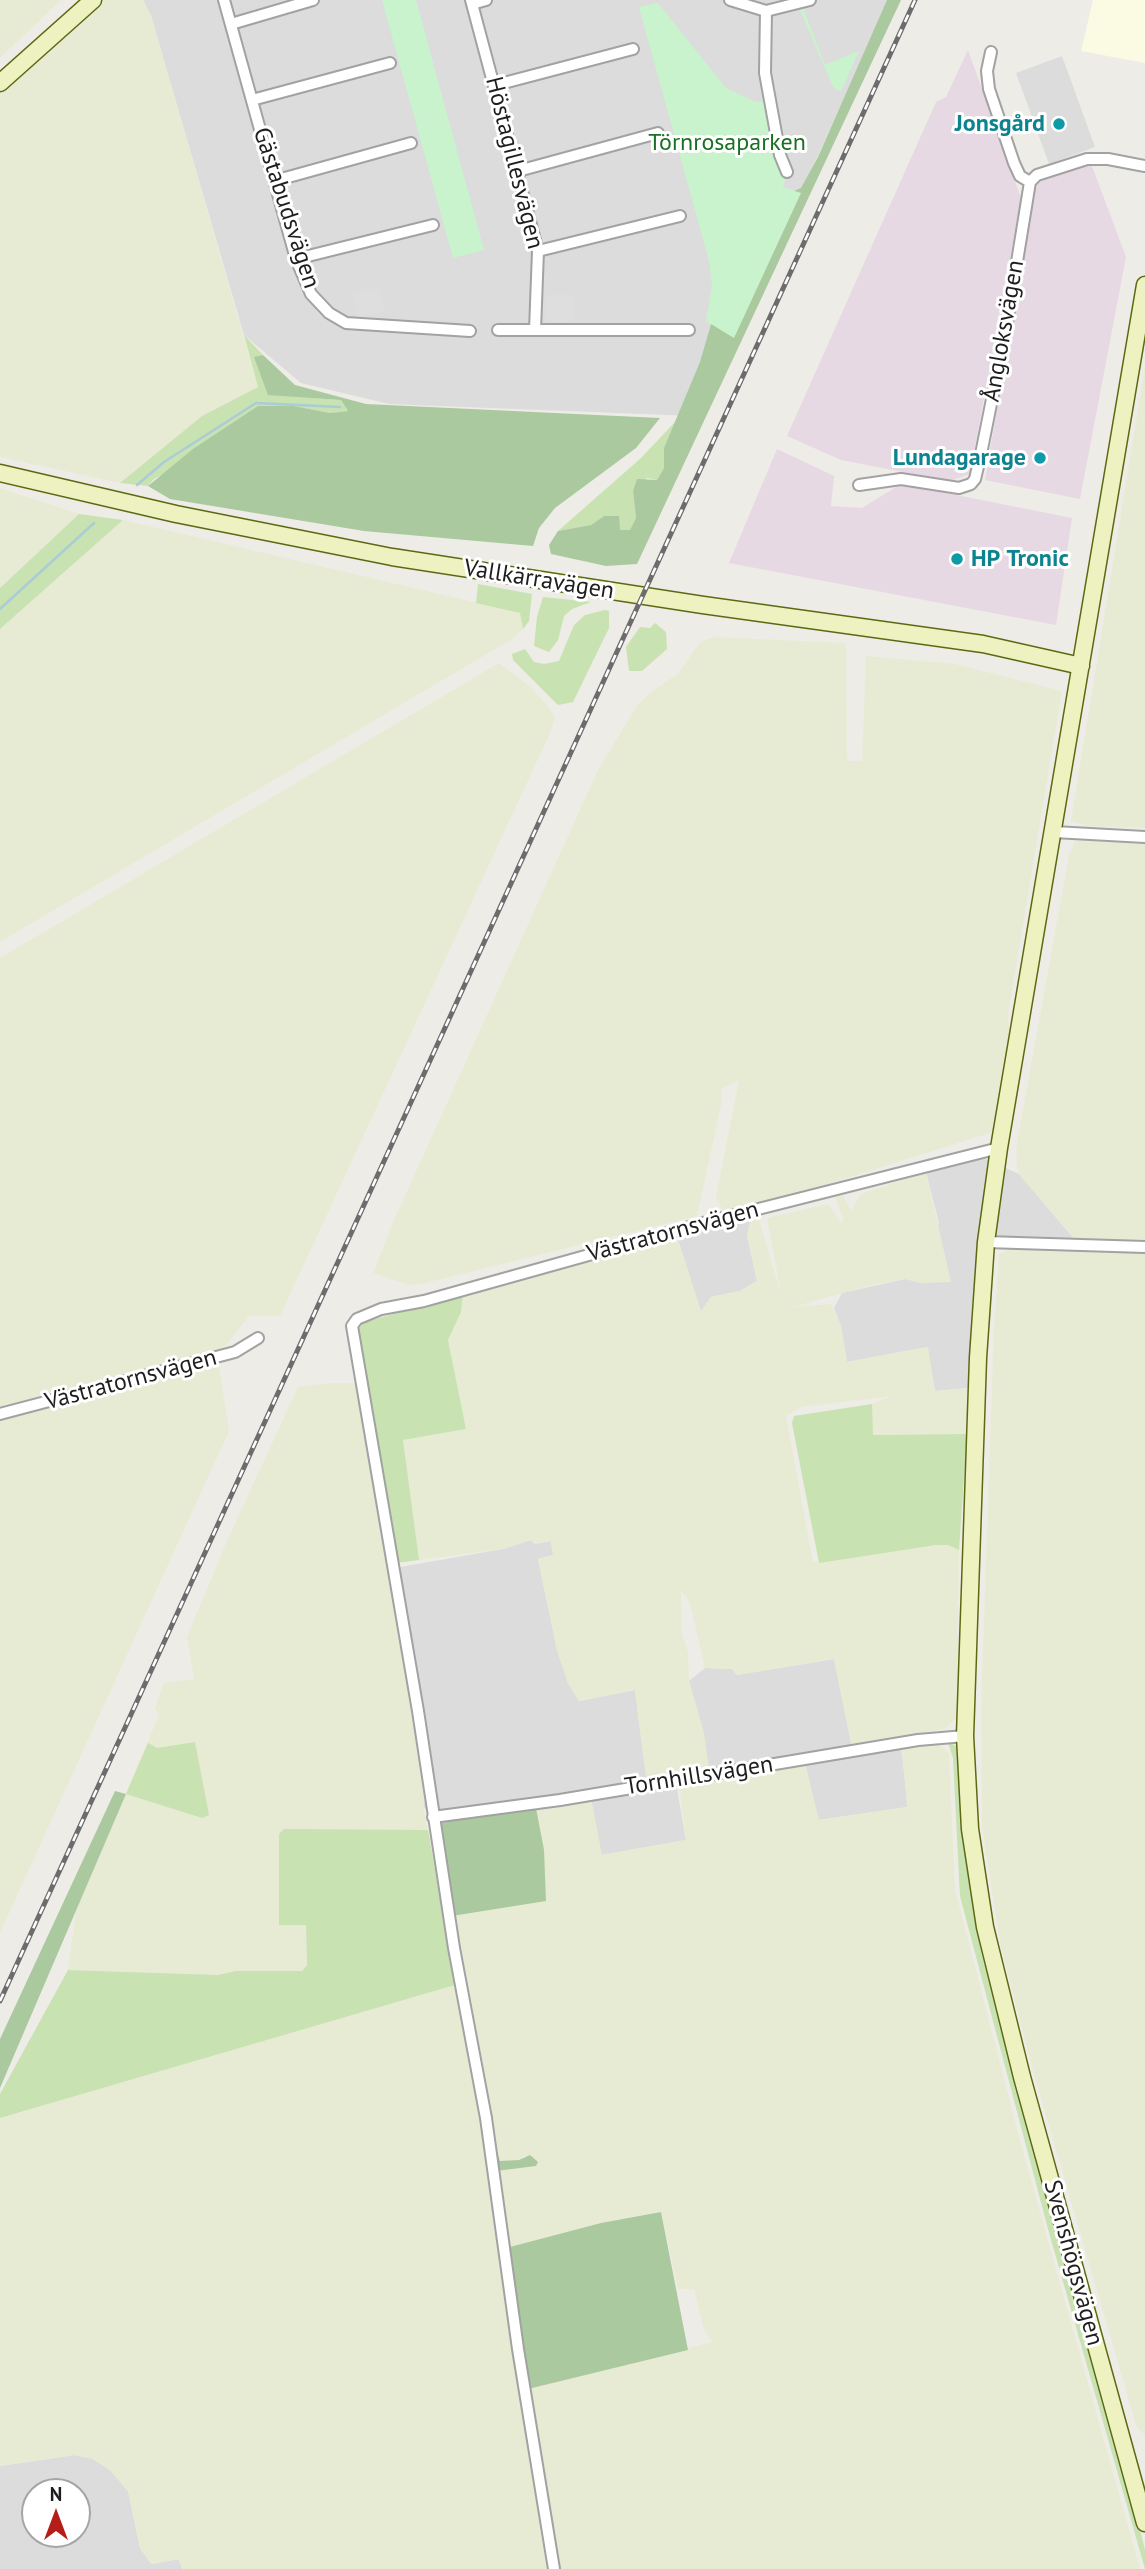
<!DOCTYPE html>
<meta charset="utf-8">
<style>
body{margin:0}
#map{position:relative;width:1145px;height:2569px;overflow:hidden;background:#eeece6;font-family:"PT Sans",sans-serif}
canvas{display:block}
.north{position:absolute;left:21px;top:2478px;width:70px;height:70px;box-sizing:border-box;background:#fff;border:2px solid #a5a5a5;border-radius:50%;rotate:0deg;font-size:19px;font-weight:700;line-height:28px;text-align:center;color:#1e1e1e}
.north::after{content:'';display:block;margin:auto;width:24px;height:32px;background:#b51d18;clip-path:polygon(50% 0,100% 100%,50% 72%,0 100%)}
</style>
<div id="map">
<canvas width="1145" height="2569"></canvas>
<div class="north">N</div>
</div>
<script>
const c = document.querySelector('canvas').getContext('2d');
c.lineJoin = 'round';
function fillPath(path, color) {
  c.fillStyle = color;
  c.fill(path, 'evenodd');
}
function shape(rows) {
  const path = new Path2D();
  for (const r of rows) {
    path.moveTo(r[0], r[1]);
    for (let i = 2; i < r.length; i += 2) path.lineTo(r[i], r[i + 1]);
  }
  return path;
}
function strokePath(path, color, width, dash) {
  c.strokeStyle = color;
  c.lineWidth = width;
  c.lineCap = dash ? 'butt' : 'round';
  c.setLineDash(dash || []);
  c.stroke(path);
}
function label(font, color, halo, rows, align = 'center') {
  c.font = font + ' "PT Sans",sans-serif';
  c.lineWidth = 6;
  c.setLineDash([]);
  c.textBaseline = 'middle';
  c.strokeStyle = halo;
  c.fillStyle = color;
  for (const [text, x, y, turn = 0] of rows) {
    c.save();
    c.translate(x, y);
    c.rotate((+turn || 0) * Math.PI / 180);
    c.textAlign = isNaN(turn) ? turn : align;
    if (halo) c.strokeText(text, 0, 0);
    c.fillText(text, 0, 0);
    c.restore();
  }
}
const residential = shape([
 [143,0,889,0,717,376,693,416,389,404,301,383,244,335,151,16],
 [1062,56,1095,147,1049,164,1016,73],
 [981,1157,1019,1174,1076,1241,980,1236,972,1308,969,1388,935,1391,927,1347,847,1362,841,1326,834,1308,842,1293,905,1279,922,1283,939,1223,926,1172],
 [751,1219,747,1235,757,1281,740,1291,711,1297,701,1312,677,1237],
 [531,1540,535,1544,551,1541,553,1555,538,1559,557,1650,568,1683,579,1701,635,1690,646,1776,704,1734,689,1681,705,1668,732,1669,737,1675,834,1659,851,1743,900,1738,908,1807,818,1820,805,1764,679,1784,677,1789,686,1840,601,1855,591,1799,439,1824,423,1806,389,1569,503,1549],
 [75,2455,93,2459,110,2470,128,2491,140,2548,151,2564,179,2559,182,2569,0,2569,0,2466],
 [35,2492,77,2492,77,2534,35,2534]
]);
const industrial = shape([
 [968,50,1021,198,970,474,950,481,841,460,787,436,936,102,946,97],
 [1084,166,1092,166,1126,257,1080,499,985,480,1034,193,1038,184,1045,179],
 [777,449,834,476,831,506,862,508,901,484,1072,518,1056,625,729,563]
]);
const education = shape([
 [1093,0,1145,0,1145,63,1081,51]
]);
const farmland = shape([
 [0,0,61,0,0,58],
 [104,0,143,0,151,16,258,387,202,416,120,483,0,457,0,91],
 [1145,366,1145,828,1090,826,1071,821],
 [0,488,79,514,0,588],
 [123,520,521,613,523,629,512,639,0,942,0,629],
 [714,637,846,643,847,761,862,761,866,656,955,664,1062,691,1008,1015,1009,1029,993,1132,732,1214,724,1213,716,1197,739,1080,721,1089,722,1100,697,1216,425,1283,409,1285,373,1273,394,1220,598,770,637,706,647,695,679,673,700,642],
 [499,663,531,687,547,705,555,717,551,731,280,1316,249,1316,223,1349,0,1408,0,958],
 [1081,841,1145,842,1145,1242,1076,1241,1019,1174,1017,1166,1016,1149,1069,855,1075,842],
 [926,1172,951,1282,922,1283,905,1279,871,1285,793,1307,831,1304,841,1326,847,1362,928,1347,935,1391,969,1388,967,1434,872,1435,872,1404,893,1396,802,1407,786,1416,813,1562,936,1545,948,1545,959,1550,957,1718,944,1729,852,1746,834,1659,737,1675,732,1669,705,1668,690,1603,681,1590,682,1634,688,1652,689,1681,704,1734,709,1768,646,1776,635,1690,579,1701,568,1683,557,1650,538,1559,553,1555,551,1541,534,1544,531,1540,503,1549,419,1560,403,1440,466,1429,448,1340,461,1312,463,1295,677,1237,701,1311,711,1297,740,1291,757,1281,747,1235,751,1219,758,1217,781,1294,767,1218,828,1204,842,1224,843,1218,835,1197,843,1195,851,1211,861,1194],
 [1009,1249,1145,1252,1145,2435,1137,2428,1034,2074,1001,1948,982,1827,981,1709,994,1328,999,1254],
 [219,1366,229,1431,0,1933,0,1420],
 [330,1383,357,1383,410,1693,425,1800,423,1807,439,1885,306,1925,307,1965,302,1971,236,1971,218,1975,68,1970,76,1911,159,1715,155,1708,164,1683,194,1679,187,1637,226,1543,298,1387],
 [929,1744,941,1746,949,1753,955,1889,959,1905,1019,2137,1140,2569,559,2569,528,2389,712,2342,704,2330,694,2289,678,2289,661,2212,601,2223,506,2248,496,2171,536,2166,525,2156,519,2160,500,2161,493,2154,452,1916,545,1901,536,1808,591,1798,602,1855,686,1840,679,1784,805,1763,819,1820,907,1807,902,1748],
 [455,1985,475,2090,550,2569,182,2569,179,2559,151,2564,140,2548,128,2491,110,2470,93,2459,75,2455,0,2466,0,2118]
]);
const grass = shape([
 [244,335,263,355,255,358,314,398,341,400,348,411,330,413,294,406,154,479,148,486,120,483,202,416,258,387],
 [675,422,664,448,664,468,657,480,647,478,633,491,636,518,630,531,620,531,604,516,591,525,558,531,641,458],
 [79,514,123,520,0,629,0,588],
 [478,584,532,594,529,621,523,629,520,613,476,603],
 [543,597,591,602,572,609,564,616,558,640,549,652,534,646,537,617],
 [605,610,609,611,609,628,573,702,558,705,513,660,512,654,525,649,534,662,544,664,559,661,574,625,585,615],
 [655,623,666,632,667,649,642,671,629,671,626,647,640,627,650,628],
 [463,1295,461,1312,448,1340,466,1429,403,1440,419,1560,396,1563,357,1330,364,1322],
 [872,1404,873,1435,967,1434,959,1550,948,1545,936,1545,819,1563,792,1423,794,1416],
 [195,1742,209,1815,202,1818,126,1794,148,1743,157,1748],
 [948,1742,956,1746,958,1753,967,1862,982,1955,1027,2117,1024,2121,1031,2131,1095,2376,1102,2391,1127,2479,1145,2550,1145,2569,1048,2229,960,1896,953,1758],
 [284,1829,428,1830,455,1985,0,2118,0,2094,68,1970,218,1975,236,1971,302,1971,307,1965,306,1925,279,1925,279,1834]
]);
const forest = shape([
 [887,0,901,0,637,564,606,566,551,554,549,545,558,531,591,525,604,516,619,516,620,530,630,530,636,518,633,491,637,479,657,480,664,468,664,448,700,362,714,314,765,203,801,188,818,157],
 [263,355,295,385,366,404,660,418,636,448,555,508,539,528,533,546,364,531,170,499,148,486,193,449,258,406,294,406,330,413,348,411,341,400,268,395,254,357],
 [115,1791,126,1794,0,2088,0,2039],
 [536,1808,544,1850,546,1901,452,1916,439,1824,459,1818],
 [497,2152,500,2161,519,2160,530,2155,538,2162,536,2166,496,2171,493,2154],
 [661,2212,688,2350,528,2389,506,2248,601,2223]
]);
const park = shape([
 [382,0,416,0,484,250,453,258],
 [800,0,825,65,859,51,841,92,833,87,798,5],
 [658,3,726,88,756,102,769,101,787,172,783,187,801,193,734,338,706,321,712,286,709,261,639,7]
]);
const parking = shape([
 [379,287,386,311,359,319,352,294],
 [546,295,573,295,573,322,546,322]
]);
const stream = shape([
 [137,485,164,462,256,403,340,407],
 [0,609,94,523]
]);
const street = shape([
 [224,0,296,259,311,294,329,313,346,323,470,331],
 [471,0,538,251,535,330,689,330],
 [730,0,766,11,810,0],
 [472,4,486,0],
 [766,11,765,73,780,155,787,172],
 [231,24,313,0],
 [991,52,987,71,989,89,1014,163,1020,176,1030,182],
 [496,85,633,49],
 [252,100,390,63],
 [518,171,658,133],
 [274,181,411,143],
 [538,251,680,216],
 [296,259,433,225],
 [498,330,535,330],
 [859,485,901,479,959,488,971,484,975,479,981,454,1006,329,1030,182,1037,175,1087,159,1108,159,1145,166],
 [1054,832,1145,837],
 [986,1242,1145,1247],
 [0,1414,235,1352,258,1338],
 [433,1817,560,1800,918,1740,965,1736],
 [554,2569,518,2349,486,2118,454,1948,418,1711,352,1326,357,1319,381,1309,424,1301,707,1222,999,1148]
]);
const secondary = shape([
 [0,83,93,0],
 [1145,285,999,1148,986,1242,978,1358,965,1736,970,1829,985,1927,1022,2077,1145,2523],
 [0,473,176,514,392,557,703,605,983,644,1081,666]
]);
const rail = shape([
 [0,2001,915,0]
]);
const markers = [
 [1059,124,7,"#0f9aa8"],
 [1040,458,7,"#0f9aa8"],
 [957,559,7,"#0f9aa8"]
];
const cultureNames = [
 ["Jonsgård",1045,124],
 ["Lundagarage",1026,458],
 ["HP Tronic",971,559,"left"]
];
const parkNames = [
 ["Törnrosaparken",727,143]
];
const streetNames = [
 ["Höstagillesvägen",514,163,76],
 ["Gästabudsvägen",286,208,72],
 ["Ångloksvägen",1004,331,-80],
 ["Vallkärravägen",539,580,9],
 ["Västratornsvägen",673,1232,-15],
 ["Västratornsvägen",131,1380,-15],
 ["Tornhillsvägen",699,1776,-9],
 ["Svenshögsvägen",1073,2263,75]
];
fillPath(residential, '#dcdcdc');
fillPath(industrial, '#e6d9e3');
fillPath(education, '#fafbe2');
fillPath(farmland, '#e8ebd3');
fillPath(grass, '#c8e2b2');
fillPath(forest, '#aac99f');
fillPath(park, '#c8f3cd');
fillPath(parking, '#dedede');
strokePath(stream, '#abcbd7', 2.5);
strokePath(street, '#a2a2a2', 14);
strokePath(secondary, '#5d6912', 19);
strokePath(street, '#fff', 10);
strokePath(secondary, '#eef2c0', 16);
strokePath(rail, '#6c6c6c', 5);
strokePath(rail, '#fff', 2.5, [8]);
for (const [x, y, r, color] of markers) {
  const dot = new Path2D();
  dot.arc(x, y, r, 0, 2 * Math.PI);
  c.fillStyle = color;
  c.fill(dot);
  strokePath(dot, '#fff', 2.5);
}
label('bold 24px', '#0d838f', '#fff', cultureNames, 'right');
label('24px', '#197023', '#fff', parkNames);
label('24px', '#1e1e1e', '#fff', streetNames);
</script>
